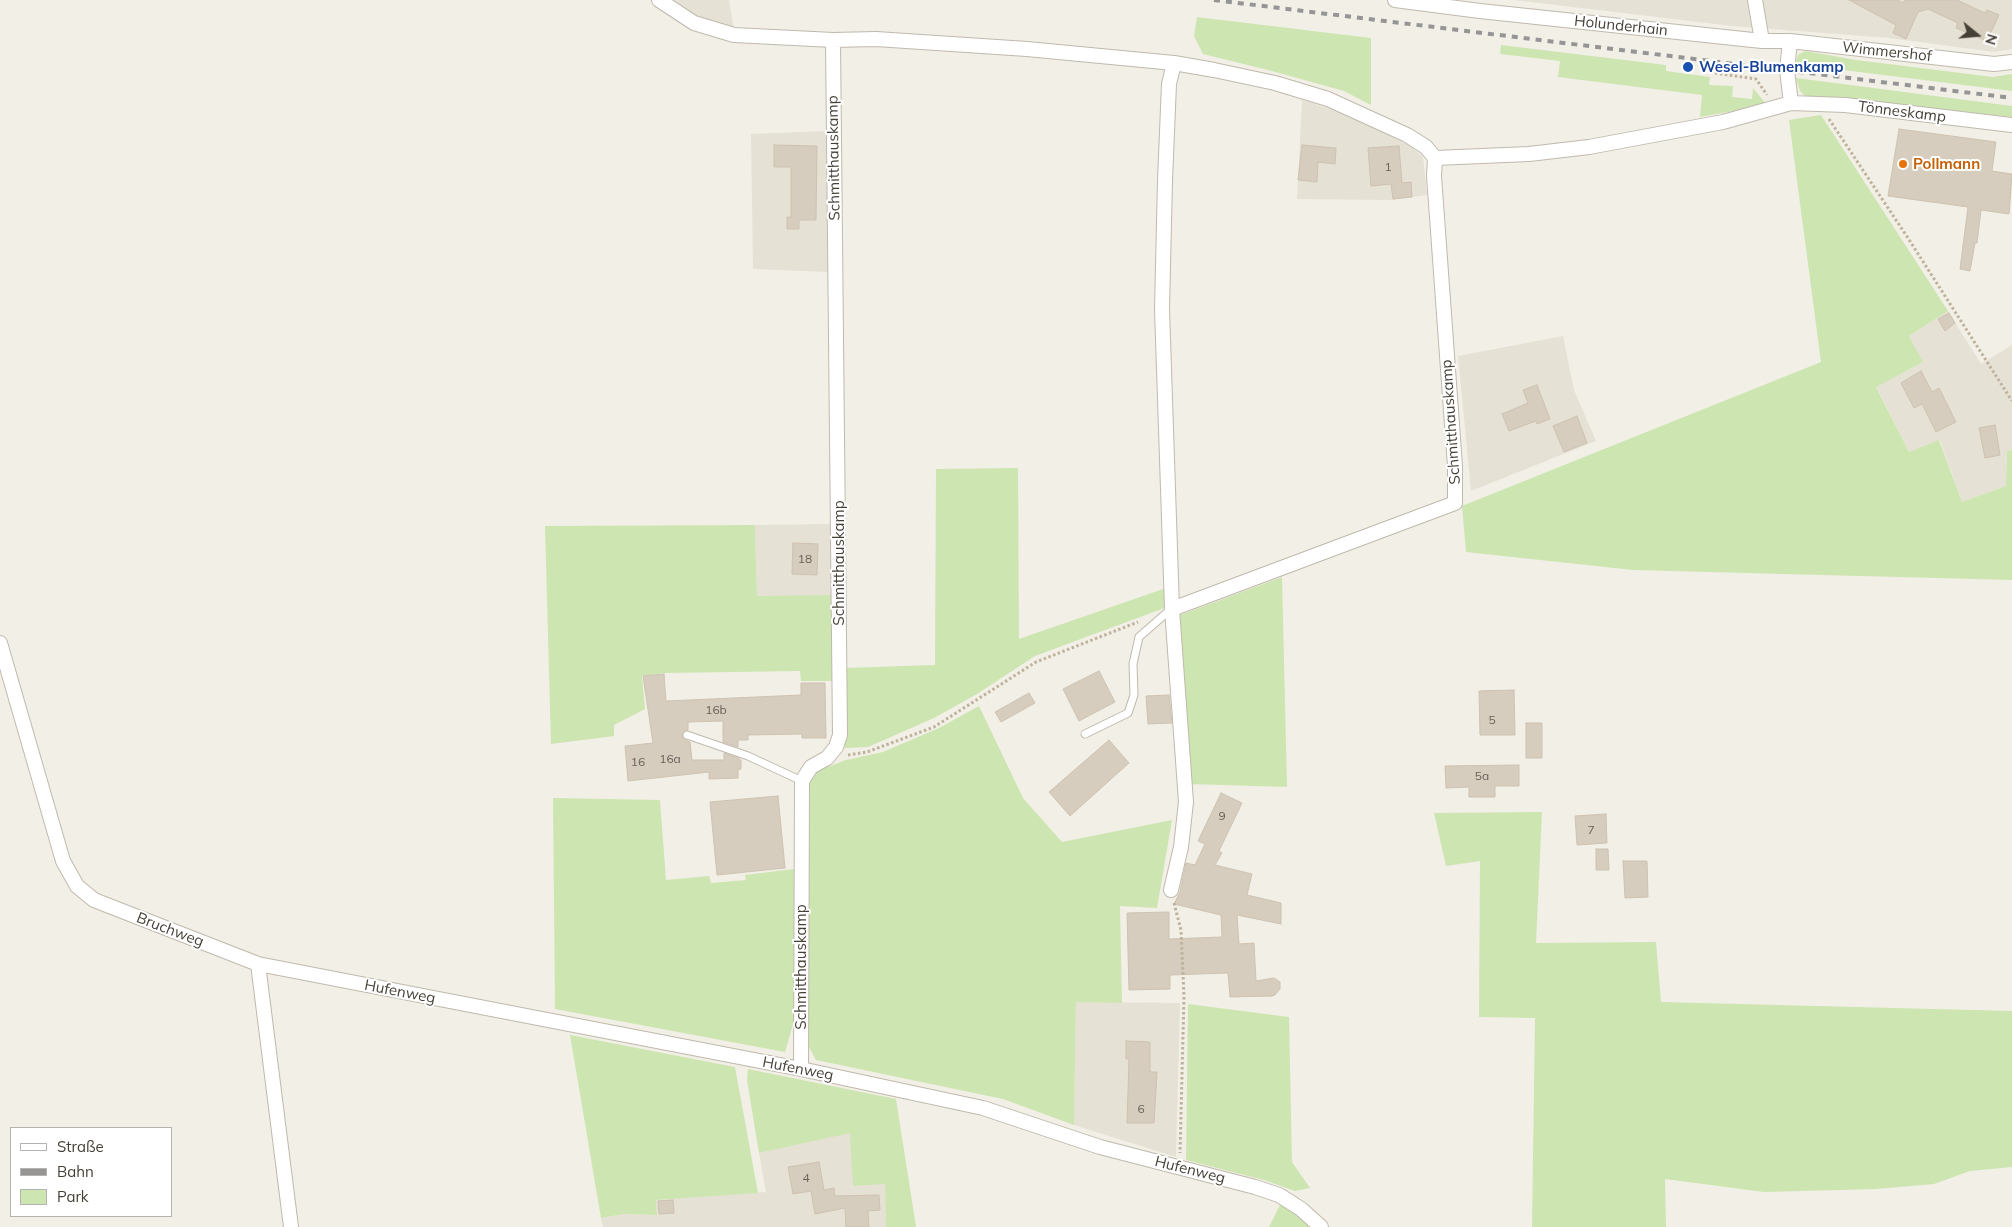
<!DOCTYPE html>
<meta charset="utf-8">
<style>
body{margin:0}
#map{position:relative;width:2012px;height:1227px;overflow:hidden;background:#f2efe6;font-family:Mulish,sans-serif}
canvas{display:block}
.legend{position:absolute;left:10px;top:1127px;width:162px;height:90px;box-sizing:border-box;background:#fff;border:1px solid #b5b2af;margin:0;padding:6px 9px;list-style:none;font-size:15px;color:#453f36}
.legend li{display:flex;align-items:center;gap:10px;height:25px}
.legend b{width:25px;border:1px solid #b5b2af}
.north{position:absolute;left:1952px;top:10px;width:50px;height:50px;-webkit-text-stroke:4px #fff;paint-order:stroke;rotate:107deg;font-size:14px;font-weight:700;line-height:20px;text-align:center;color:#453f36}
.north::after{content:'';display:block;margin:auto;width:18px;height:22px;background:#453f36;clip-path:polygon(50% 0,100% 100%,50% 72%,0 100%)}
</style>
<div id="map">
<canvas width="2012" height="1227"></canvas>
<ul class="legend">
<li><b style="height:6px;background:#fff"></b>Straße</li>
<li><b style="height:6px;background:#959595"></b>Bahn</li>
<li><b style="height:14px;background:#cde5b1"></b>Park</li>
</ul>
<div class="north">N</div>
</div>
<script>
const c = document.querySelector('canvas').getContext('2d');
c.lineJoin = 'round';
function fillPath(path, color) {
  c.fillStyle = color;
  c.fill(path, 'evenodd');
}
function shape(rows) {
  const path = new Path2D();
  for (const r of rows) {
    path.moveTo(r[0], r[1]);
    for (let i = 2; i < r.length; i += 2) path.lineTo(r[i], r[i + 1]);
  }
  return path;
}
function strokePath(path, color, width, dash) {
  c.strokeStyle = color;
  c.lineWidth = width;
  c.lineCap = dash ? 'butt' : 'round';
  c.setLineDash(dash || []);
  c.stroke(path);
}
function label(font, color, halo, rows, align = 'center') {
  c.font = font + ' Mulish,sans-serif';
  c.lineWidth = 4;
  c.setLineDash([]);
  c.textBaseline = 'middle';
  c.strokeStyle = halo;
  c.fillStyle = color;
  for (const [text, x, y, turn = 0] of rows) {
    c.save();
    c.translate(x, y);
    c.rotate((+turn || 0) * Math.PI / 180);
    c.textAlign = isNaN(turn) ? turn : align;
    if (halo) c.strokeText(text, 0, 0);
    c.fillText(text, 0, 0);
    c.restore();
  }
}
const residential = shape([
 [670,0,729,0,734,31,690,16],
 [1514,0,2012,0,2012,49,1994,52,1889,38,1732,26],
 [1302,100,1350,115,1408,145,1423,156,1427,195,1391,200,1297,199],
 [827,131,828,272,753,269,751,134],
 [1948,311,1981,364,2012,345,2012,450,2007,451,2006,486,1962,502,1940,440,1909,452,1876,386,1922,363,1909,336],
 [1563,336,1574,390,1596,441,1471,491,1458,356],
 [831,524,832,595,757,597,755,525],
 [1076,1002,1180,1003,1176,1157,1074,1125],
 [850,1132,885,1184,886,1227,603,1227,601,1218,624,1214,657,1215,656,1200,766,1192,759,1153]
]);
const green = shape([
 [1197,17,1371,38,1371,105,1344,91,1272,71,1203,54,1194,36],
 [1501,45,1666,65,1666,71,1710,77,1709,85,1733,86,1732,97,1752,99,1753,88,1767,105,1700,117,1702,95,1558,77,1560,61,1500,54],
 [1805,51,1856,60,1993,77,2012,74,2012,91,1795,64,1798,55],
 [1796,78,2012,106,2012,117,1839,98,1806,97,1800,91],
 [1821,115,1948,311,1909,336,1923,362,1876,387,1909,452,1939,440,1962,502,2006,486,2007,451,2012,450,2012,580,1633,570,1466,552,1462,506,1821,362,1789,120],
 [1018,468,1019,639,1166,588,1167,607,1035,656,977,694,934,718,868,747,845,748,845,668,935,665,936,469],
 [755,525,757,596,832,595,832,681,801,681,800,671,665,673,642,676,645,709,614,725,614,736,551,744,545,526],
 [1282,577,1287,787,1189,784,1180,615],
 [979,706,1023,798,1062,842,1172,820,1157,908,1120,906,1122,1003,1076,1002,1074,1125,1003,1099,816,1060,808,1045,808,781,814,772,846,760,883,752,939,728],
 [553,798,660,800,666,880,709,876,711,883,746,880,745,875,794,869,797,1011,785,1052,555,1009],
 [1542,812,1536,943,1656,942,1661,1002,2012,1011,2012,1167,1970,1171,1934,1184,1876,1189,1764,1192,1665,1179,1666,1227,1532,1227,1535,1018,1479,1017,1480,861,1446,866,1434,813],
 [1188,1004,1289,1017,1292,1162,1310,1188,1295,1191,1264,1180,1186,1160],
 [570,1035,735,1067,758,1193,656,1200,657,1215,624,1214,601,1218],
 [748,1069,896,1099,916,1227,886,1227,885,1184,853,1186,850,1133,759,1153,747,1080],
 [1280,1201,1298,1213,1309,1227,1269,1227,1280,1205]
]);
const building = shape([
 [1849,0,1897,0,1903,3,1905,0,1957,0,1985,13,1987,10,1999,15,1987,41,1956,28,1958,23,1928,9,1918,12,1906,39,1893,33,1896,25,1849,0],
 [1899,129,1996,142,1992,171,2012,174,2009,214,1981,210,1977,243,1975,243,1970,271,1960,269,1968,207,1888,196,1899,129],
 [774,145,817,146,816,220,799,220,799,229,787,229,787,217,791,217,791,167,774,167,774,145],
 [1302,145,1336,148,1335,164,1318,162,1317,182,1298,180,1302,145],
 [1399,146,1402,183,1411,182,1412,197,1393,199,1391,184,1371,186,1368,148,1399,146],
 [1949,313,1955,323,1945,331,1938,319,1949,313],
 [1921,371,1932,392,1939,388,1956,422,1936,432,1922,404,1914,408,1901,383,1921,371],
 [1537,385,1550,419,1537,424,1536,421,1509,431,1502,414,1528,403,1523,390,1537,385],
 [1577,416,1587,443,1564,452,1553,426,1577,416],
 [1995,425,2000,455,1985,458,1979,428,1995,425],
 [793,543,818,544,817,575,792,574,793,543],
 [1099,671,1115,702,1079,721,1063,689,1099,671],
 [664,674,666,701,801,695,801,683,825,683,826,738,802,738,802,734,748,735,748,740,738,740,738,747,723,742,723,721,688,722,688,730,684,731,682,736,683,739,690,742,692,760,724,760,724,753,738,758,741,760,741,769,738,770,738,778,709,779,709,772,628,781,625,746,653,743,643,676,664,674],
 [1514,690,1515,735,1480,735,1479,691,1514,690],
 [1029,693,1035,703,1001,722,995,712,1029,693],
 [1169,695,1172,723,1148,724,1146,696,1169,695],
 [1526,723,1542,723,1542,758,1526,758,1526,723],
 [1109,740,1129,763,1070,816,1049,792,1109,740],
 [1519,765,1519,786,1495,786,1495,797,1469,797,1469,787,1446,788,1445,766,1519,765],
 [1221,793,1242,803,1219,851,1222,853,1215,865,1252,874,1247,895,1281,903,1281,924,1237,915,1239,944,1254,943,1256,981,1274,978,1280,982,1280,989,1275,995,1272,996,1230,997,1228,973,1170,975,1170,989,1129,990,1127,913,1169,912,1169,939,1222,937,1221,915,1174,904,1180,892,1186,863,1195,865,1205,844,1198,841,1221,793],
 [778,796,785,868,717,875,710,802,778,796],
 [1606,814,1607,843,1577,845,1575,816,1606,814],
 [1596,849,1608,849,1609,870,1596,870,1596,849],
 [1623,861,1647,861,1648,897,1625,898,1623,861],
 [1126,1041,1150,1042,1150,1072,1157,1072,1154,1123,1127,1123,1129,1059,1126,1059,1126,1041],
 [819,1162,824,1190,834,1188,835,1196,879,1195,880,1210,868,1211,869,1227,846,1227,845,1208,815,1214,811,1191,793,1194,788,1167,819,1162],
 [673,1200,674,1213,659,1214,658,1201,673,1200]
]);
const path = shape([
 [1715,73,1756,79,1767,95],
 [1829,119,1908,238,2012,401],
 [848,755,867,752,934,727,1036,662,1138,622],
 [1174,903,1181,930,1184,997,1180,1153]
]);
const service = shape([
 [1085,734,1128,713,1134,695,1133,664,1139,637,1171,609],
 [687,735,748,756,802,781]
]);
const minor = shape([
 [659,0,694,23,734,35,833,40],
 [1395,0,1480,11,1762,41,1790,41,1994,64,2012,62],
 [1755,0,1762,41],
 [1790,41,1787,70,1791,103],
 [1172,609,1455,503,1455,466,1434,176,1435,158],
 [0,643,63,861,77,886,94,900,258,964,291,1227],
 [1171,890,1181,847,1186,802,1172,609,1162,309,1165,180,1169,84,1174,63],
 [258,964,801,1069,983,1108,1100,1147,1255,1187,1279,1195,1301,1209,1321,1227],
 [801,1069,802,781,811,767,827,758,836,747,840,735,833,40,876,39,1027,49,1174,63,1214,70,1275,83,1328,99,1407,135,1426,147,1435,158,1529,154,1589,147,1723,122,1791,103,1845,105,2012,125]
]);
const rail = shape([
 [1214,0,2012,98]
]);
const markers = [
 [1688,67,6,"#1a4fb4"],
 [1903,164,5,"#e8710a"]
];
const numberNames = [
 ["1",1388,167],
 ["18",805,559],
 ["16b",716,710],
 ["5",1492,720],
 ["16a",670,759],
 ["16",638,762],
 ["5a",1482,776],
 ["9",1222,816],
 ["7",1591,830],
 ["6",1141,1109],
 ["4",806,1178]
];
const streetNames = [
 ["Holunderhain",1621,26,6],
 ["Wimmershof",1887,52,6],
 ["Tönneskamp",1902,112,7],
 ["Schmitthauskamp",834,158,-91],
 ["Schmitthauskamp",1451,422,-94],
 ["Schmitthauskamp",839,563,-90],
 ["Bruchweg",170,930,21],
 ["Schmitthauskamp",801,967,-90],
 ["Hufenweg",400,992,11],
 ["Hufenweg",798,1069,11],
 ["Hufenweg",1190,1170,14]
];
const transitNames = [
 ["Wesel-Blumenkamp",1699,67]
];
const foodNames = [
 ["Pollmann",1913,164]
];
fillPath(residential, '#e6e1d5');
fillPath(green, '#cde5b1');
fillPath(building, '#d6cdbf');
strokePath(building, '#cec2b0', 1);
strokePath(service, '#c0b9ad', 9);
strokePath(minor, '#c0b9ad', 16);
strokePath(path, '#beb29c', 3, [2.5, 2.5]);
strokePath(service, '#fff', 7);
strokePath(minor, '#fff', 14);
strokePath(rail, '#959595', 4, [6, 6]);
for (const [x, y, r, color] of markers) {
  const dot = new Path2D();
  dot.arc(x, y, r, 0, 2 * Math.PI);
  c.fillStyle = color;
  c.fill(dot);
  strokePath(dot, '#fff', 2);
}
label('12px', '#696258', null, numberNames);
label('15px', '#453f36', '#fff', streetNames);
label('bold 15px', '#164399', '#fff', transitNames, 'left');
label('bold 15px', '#c56008', '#fff', foodNames, 'left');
</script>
